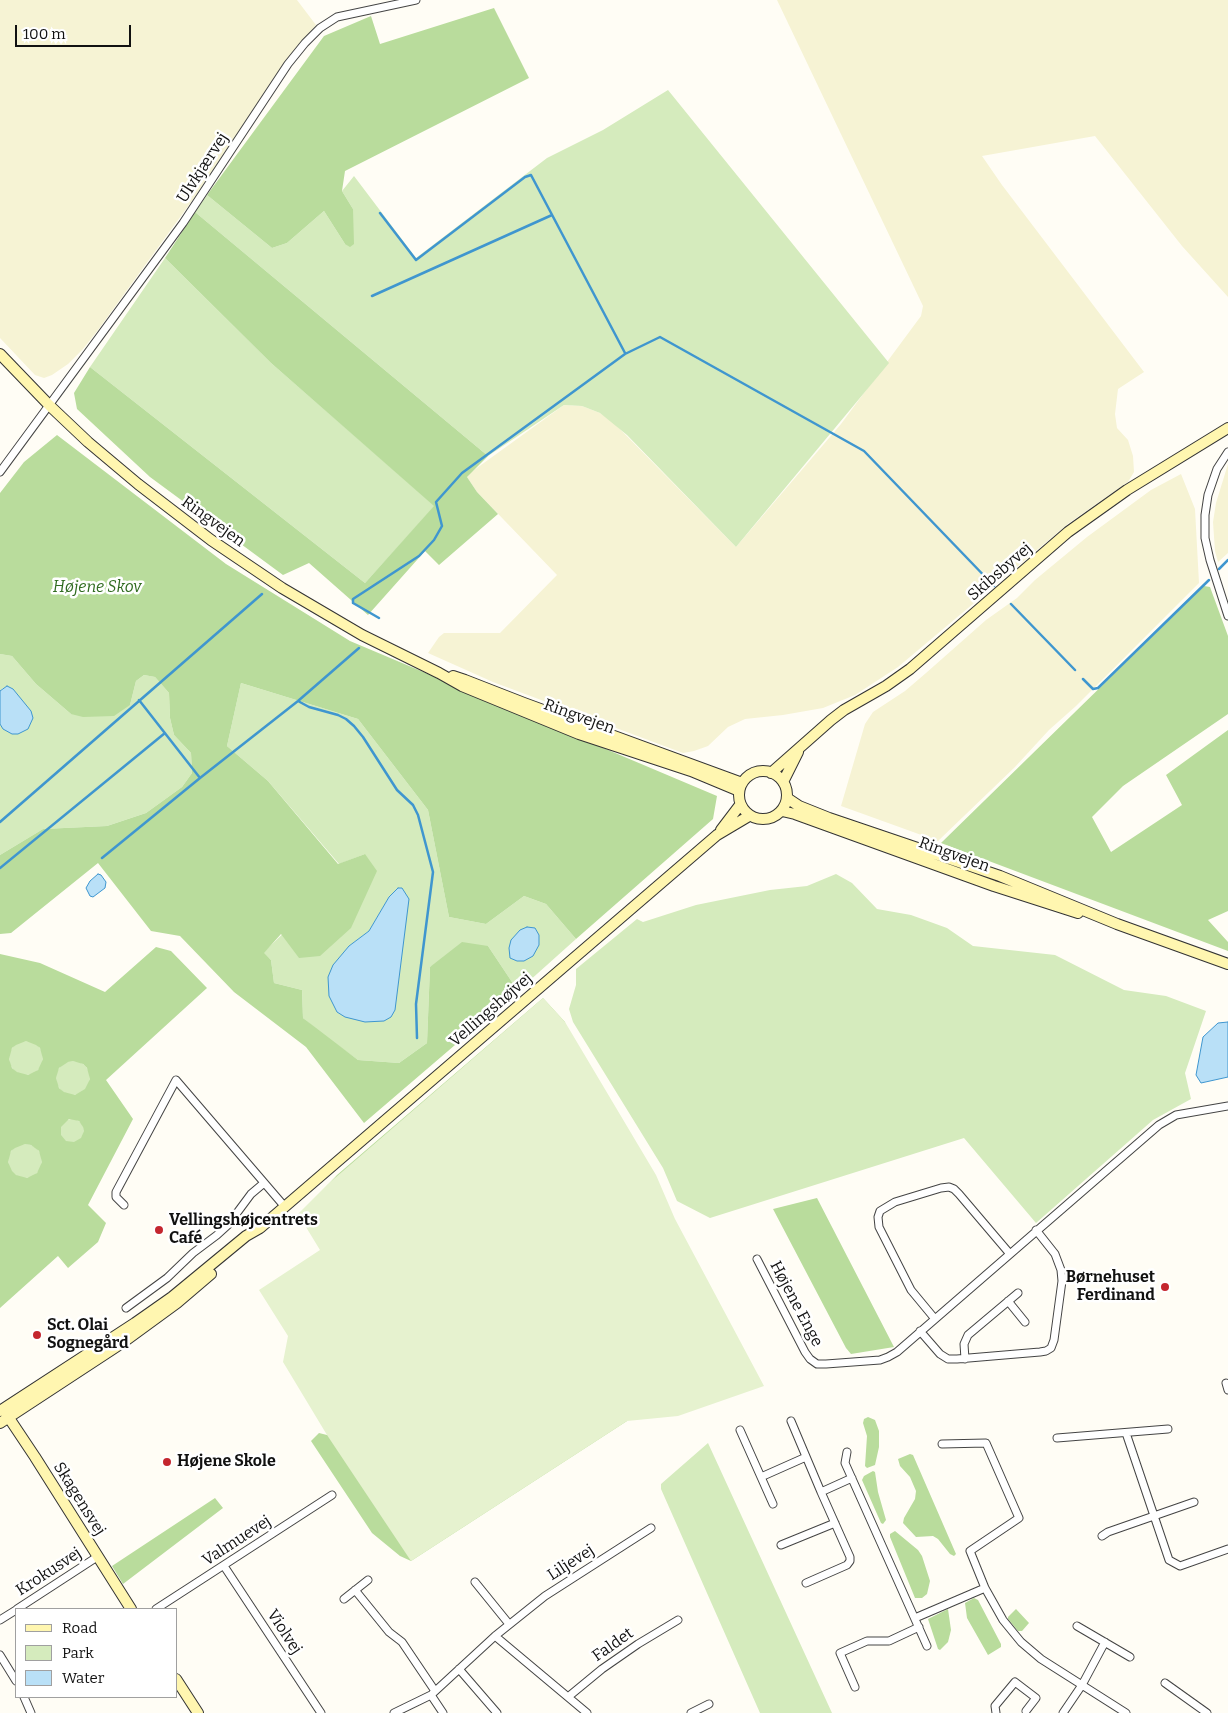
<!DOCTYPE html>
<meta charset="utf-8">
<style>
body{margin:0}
#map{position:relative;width:1228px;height:1713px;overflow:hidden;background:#fffdf5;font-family:Bitter,serif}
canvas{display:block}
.legend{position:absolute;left:15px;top:1608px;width:162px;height:90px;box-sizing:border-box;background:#fff;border:1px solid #a0a0a0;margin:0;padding:6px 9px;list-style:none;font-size:15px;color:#111}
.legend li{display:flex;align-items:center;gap:10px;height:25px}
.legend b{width:25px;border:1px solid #a0a0a0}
.scale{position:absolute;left:15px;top:25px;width:116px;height:22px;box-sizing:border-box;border:2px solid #111;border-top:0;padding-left:6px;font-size:15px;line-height:18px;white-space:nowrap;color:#111;-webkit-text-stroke:4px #fff;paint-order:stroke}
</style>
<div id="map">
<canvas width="1228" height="1713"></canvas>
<ul class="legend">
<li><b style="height:6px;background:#fff6b0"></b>Road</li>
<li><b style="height:14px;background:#d5ebbd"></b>Park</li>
<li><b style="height:14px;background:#b9e0f7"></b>Water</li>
</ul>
<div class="scale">100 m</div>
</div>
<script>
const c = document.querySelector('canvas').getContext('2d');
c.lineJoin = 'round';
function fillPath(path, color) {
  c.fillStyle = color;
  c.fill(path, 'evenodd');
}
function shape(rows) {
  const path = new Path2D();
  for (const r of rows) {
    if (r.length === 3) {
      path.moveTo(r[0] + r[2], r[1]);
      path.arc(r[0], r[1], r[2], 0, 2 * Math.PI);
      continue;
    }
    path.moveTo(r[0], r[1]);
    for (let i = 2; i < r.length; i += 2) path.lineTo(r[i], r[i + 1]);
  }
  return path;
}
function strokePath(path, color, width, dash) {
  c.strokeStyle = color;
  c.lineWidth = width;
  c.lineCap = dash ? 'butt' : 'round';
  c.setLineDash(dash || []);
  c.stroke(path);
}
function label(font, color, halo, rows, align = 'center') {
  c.font = font + ' Bitter,serif';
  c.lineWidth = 5;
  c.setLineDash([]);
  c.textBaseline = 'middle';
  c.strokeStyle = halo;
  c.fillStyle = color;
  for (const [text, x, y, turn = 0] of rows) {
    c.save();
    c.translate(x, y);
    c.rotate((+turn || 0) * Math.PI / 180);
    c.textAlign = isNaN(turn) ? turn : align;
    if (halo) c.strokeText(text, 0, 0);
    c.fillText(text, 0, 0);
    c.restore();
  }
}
const farmland = shape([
 [0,0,297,0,316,25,274,80,194,198,98,330,83,349,68,364,52,375,44,378,35,375,0,338],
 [777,0,1228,0,1228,297,1182,246,1095,136,982,156,1002,185,1144,372,1118,389,1115,414,1117,428,1128,440,1133,456,1134,472,1128,482,1069,523,898,667,855,695,823,708,783,715,745,719,728,727,708,746,694,751,683,753,493,682,428,653,439,637,444,633,500,633,557,575,477,492,467,477,470,473,564,405,582,406,600,413,612,421,736,547,841,424,921,316,923,306],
 [1228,464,1228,553,1218,562,1215,551,1213,522,1216,503],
 [1181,474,1195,509,1199,583,1076,706,1049,730,1015,767,938,841,841,806,865,724,873,712,905,691,926,673,986,620,1017,598,1035,580,1087,537,1151,490]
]);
const green = shape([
 [668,90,889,363,736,547,627,435,600,413,582,406,564,405,488,456,195,212,207,195,272,248,287,243,324,211,345,244,353,209,342,191,354,176,416,258,547,158,603,130],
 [165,258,271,363,435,506,365,583,90,367],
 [0,654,12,656,36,684,71,714,130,705,136,681,144,675,155,677,169,693,170,718,174,735,191,753,192,773,182,787,146,813,107,826,43,829,0,855,0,724,3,729,3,688,0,691],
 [241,683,358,719,428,810,449,917,486,924,524,896,546,904,576,939,518,991,488,946,430,967,427,1043,399,1063,358,1060,322,1034,303,1018,302,990,274,983,271,960,263,953,365,854,339,864,268,781,227,746],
 [398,888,384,1021,349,946,369,931,389,897],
 [836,874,852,883,877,909,911,915,947,928,973,946,1055,955,1124,990,1166,996,1206,1011,1185,1073,1191,1099,1153,1120,1036,1223,964,1138,710,1218,677,1201,663,1168,573,1022,569,1009,576,985,576,969,637,919,643,922,696,905,770,890,807,886],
 [26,1058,17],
 [73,1078,17],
 [72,1131,12],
 [25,1161,17],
 [708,1443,832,1713,760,1713,661,1489,661,1484]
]);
const forest = shape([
 [494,8,529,78,345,171,342,191,353,209,354,244,350,247,345,244,324,211,287,243,272,248,207,195,324,36,371,16,380,44],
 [195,212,488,456,467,477,477,492,498,514,439,565,425,551,368,615,309,563,283,575,150,477,77,409,74,393,90,367,365,583,434,506,271,363,165,258],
 [57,435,226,564,350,641,717,796,713,819,576,939,546,904,524,896,486,924,449,917,428,810,358,719,241,683,227,746,268,781,338,864,365,854,377,871,351,928,320,956,299,958,281,934,264,953,271,960,274,983,302,990,303,1018,358,1060,399,1063,427,1043,430,967,462,942,488,946,518,991,364,1123,306,1047,234,992,180,936,151,931,98,863,11,933,0,934,0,855,43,829,107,826,146,813,182,787,192,773,191,753,174,735,170,718,169,693,155,677,144,675,136,681,130,705,114,716,83,717,71,714,36,684,12,656,0,654,0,493,24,462],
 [1204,586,1210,587,1228,636,1228,714,1123,786,1092,817,1111,852,1182,805,1166,775,1228,730,1228,911,1208,920,1228,942,1228,951,941,843],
 [156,947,171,951,207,988,106,1080,133,1119,88,1205,106,1223,98,1242,68,1268,58,1256,0,1308,0,954,40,963,105,992],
 [26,1041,36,1045,40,1048,43,1059,38,1070,28,1075,17,1072,12,1068,9,1059,12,1048,16,1045],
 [73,1061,83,1064,87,1068,90,1079,85,1089,75,1095,64,1092,59,1088,56,1078,59,1068,68,1062],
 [69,1119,79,1121,83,1127,84,1131,81,1138,74,1142,66,1141,61,1135,61,1127],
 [25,1144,31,1145,39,1151,42,1162,37,1173,27,1178,16,1175,12,1171,8,1162,11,1151,15,1148],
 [543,998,565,1022,627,1421,411,1561,400,1556,372,1533,311,1441,319,1433,327,1435,611,1416,303,1211,337,1175],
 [817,1198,894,1347,851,1354,846,1348,773,1209],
 [868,1417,875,1420,879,1431,879,1447,875,1465,867,1468,865,1466,867,1436,863,1423,864,1419],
 [910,1454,913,1455,956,1554,954,1556,950,1554,938,1539,933,1536,916,1537,903,1523,904,1518,915,1499,916,1491,910,1477,900,1466,898,1459],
 [873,1471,875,1472,878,1492,886,1520,883,1524,881,1523,862,1480,864,1476],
 [215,1498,223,1508,123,1584,112,1566],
 [895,1531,918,1550,922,1556,930,1581,927,1594,922,1598,915,1598,890,1537,890,1534],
 [974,1598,978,1600,1001,1644,1001,1647,988,1655,967,1618,965,1603],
 [948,1609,951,1630,948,1642,940,1650,938,1649,928,1619],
 [1016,1609,1029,1623,1022,1631,1018,1631,1008,1619,1008,1617]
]);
const pitch = shape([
 [543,998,565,1022,656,1175,675,1219,764,1386,678,1416,627,1421,411,1561,327,1435,283,1362,288,1336,259,1290,320,1250,298,1214,328,1184]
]);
const water = shape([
 [7,686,13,689,31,711,33,718,28,729,18,734,12,734,3,729,0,724,0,691,7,686],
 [98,874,101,875,106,882,105,888,93,897,90,896,86,888,90,881,98,874],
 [398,888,402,888,409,899,395,1010,391,1017,384,1021,365,1022,345,1017,337,1012,329,996,328,977,333,965,349,946,369,931,389,897,398,888],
 [527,927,535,928,539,935,539,945,533,956,524,961,517,961,510,958,509,948,511,940,520,930,527,927],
 [1228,1022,1228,1077,1201,1083,1196,1075,1203,1037,1218,1023,1228,1022]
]);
const stream = shape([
 [380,213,416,260,525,177,531,175,625,353],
 [372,296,552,215],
 [1219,569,1228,560],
 [1011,604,1075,670],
 [379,618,353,603,353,599,419,556,434,540,442,526,436,502,462,473,625,354,660,337,864,451,994,586],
 [1083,679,1093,689,1098,688,1209,580],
 [139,700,200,778,298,701,359,648],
 [298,701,309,707,338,715,346,719,354,726,363,737,397,790,413,805,418,815,433,872,416,1004,417,1038],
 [0,822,262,594],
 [102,858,200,778],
 [0,868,165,733]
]);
const street = shape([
 [1228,452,1217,469,1208,495,1205,515,1205,538,1210,560,1228,616],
 [0,472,183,223,288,64,305,43,320,28,337,17,416,0],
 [124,1205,116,1197,116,1192,176,1080,285,1207],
 [757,1259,805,1352,810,1359,817,1364,826,1364,880,1360,888,1357,897,1352,1159,1125,1176,1115,1228,1106],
 [1008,1301,1025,1322],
 [126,1308,167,1278,193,1253,217,1235,228,1225,251,1194,264,1183],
 [935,1319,911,1290,879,1227,878,1217,880,1211,895,1202,941,1188,949,1187,954,1189,959,1194,1010,1254],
 [920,1331,940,1354,948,1359,957,1359,1040,1352,1046,1351,1051,1348,1054,1340,1062,1281,1061,1270,1055,1254,1036,1230],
 [965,1359,964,1344,968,1335,1018,1293],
 [1226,1383,1228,1390],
 [791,1421,821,1492],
 [740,1430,773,1504],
 [1126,1433,1169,1560,1180,1566,1228,1549],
 [1057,1438,1168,1429],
 [942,1444,986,1443,1019,1518,970,1551,985,1588,1003,1620,1021,1642,1041,1659,1126,1713],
 [847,1452,845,1463,927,1646],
 [761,1477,806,1457],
 [1102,1536,1108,1532,1194,1502],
 [781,1545,835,1523],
 [224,1566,321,1713],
 [475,1582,509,1624],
 [806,1583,847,1565,850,1561,850,1557,821,1492,852,1478],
 [355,1590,389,1632,402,1642,435,1691],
 [344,1599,368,1580],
 [17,1609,97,1557],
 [156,1609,332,1495],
 [915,1618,985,1588],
 [0,1620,16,1610],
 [1077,1626,1130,1657],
 [495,1636,587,1713],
 [0,1655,16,1681],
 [459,1669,497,1713],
 [1165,1683,1207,1713],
 [855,1687,840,1653,867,1641,889,1641,919,1627],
 [431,1695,443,1713],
 [24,1697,31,1713],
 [568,1697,602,1669,638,1644,678,1620],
 [394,1713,431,1695,495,1636,545,1596,651,1528],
 [691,1713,709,1704],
 [996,1713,995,1706,1015,1682,1036,1698,1026,1711],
 [1063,1713,1082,1685,1105,1642]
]);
const secondary = shape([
 [0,354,50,406,88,442,138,484,211,540,282,588,362,635,439,673,462,686,579,734,691,771,739,791],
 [453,676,465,680,524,703,742,783],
 [763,795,24],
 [771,773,831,720,844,710,886,686,910,669,1068,532,1127,490,1228,428],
 [783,782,798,752],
 [787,798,799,806,829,818,1000,876,1117,924,1228,964],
 [782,811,795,814,994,886,1078,913],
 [721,830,740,805],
 [0,1411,135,1323,172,1297,246,1236,260,1228,717,835,749,816],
 [5,1412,35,1457,131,1609],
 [0,1423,125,1341,177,1303,211,1274],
 [176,1679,198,1713]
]);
const markers = [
 [159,1230,5,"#c4262e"],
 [1165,1287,5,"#c4262e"],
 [37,1335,5,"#c4262e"],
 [167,1462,5,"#c4262e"]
];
const streetNames = [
 ["Ulvkjærvej",203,168,-57],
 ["Ringvejen",213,522,36],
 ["Skibsbyvej",1000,572,-41],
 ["Ringvejen",579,717,20],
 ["Ringvejen",954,855,20],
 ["Vellingshøjvej",491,1010,-41],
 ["Højene Enge",796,1304,62],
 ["Skagensvej",79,1499,58],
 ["Valmuevej",237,1541,-33],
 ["Liljevej",571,1563,-33],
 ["Krokusvej",49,1572,-33],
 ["Violvej",284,1632,57],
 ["Faldet",613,1645,-35]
];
const parkNames = [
 ["Højene Skov",97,588]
];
const poiNames = [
 ["Vellingshøjcentrets",169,1221],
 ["Café",169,1239],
 ["Børnehuset",1155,1278,"right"],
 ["Ferdinand",1155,1296,"right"],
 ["Sct. Olai",47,1326],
 ["Sognegård",47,1344],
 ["Højene Skole",177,1462]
];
fillPath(farmland, '#f6f3d4');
fillPath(green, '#d5ebbd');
fillPath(forest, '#b9dc9c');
fillPath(pitch, '#e6f2cf');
fillPath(water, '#b9e0f7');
strokePath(water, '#3f96cf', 1);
strokePath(stream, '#3f96cf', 2.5);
strokePath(street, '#444', 9);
strokePath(secondary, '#333', 12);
strokePath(street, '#fff', 7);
strokePath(secondary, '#fff6b0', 10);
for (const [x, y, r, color] of markers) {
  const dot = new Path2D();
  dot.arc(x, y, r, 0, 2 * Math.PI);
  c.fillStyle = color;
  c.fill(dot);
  strokePath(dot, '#fff', 2);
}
label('16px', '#111', '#fff', streetNames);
label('italic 16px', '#2f6b1f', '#fff', parkNames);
label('bold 16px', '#111', '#fff', poiNames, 'left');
</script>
